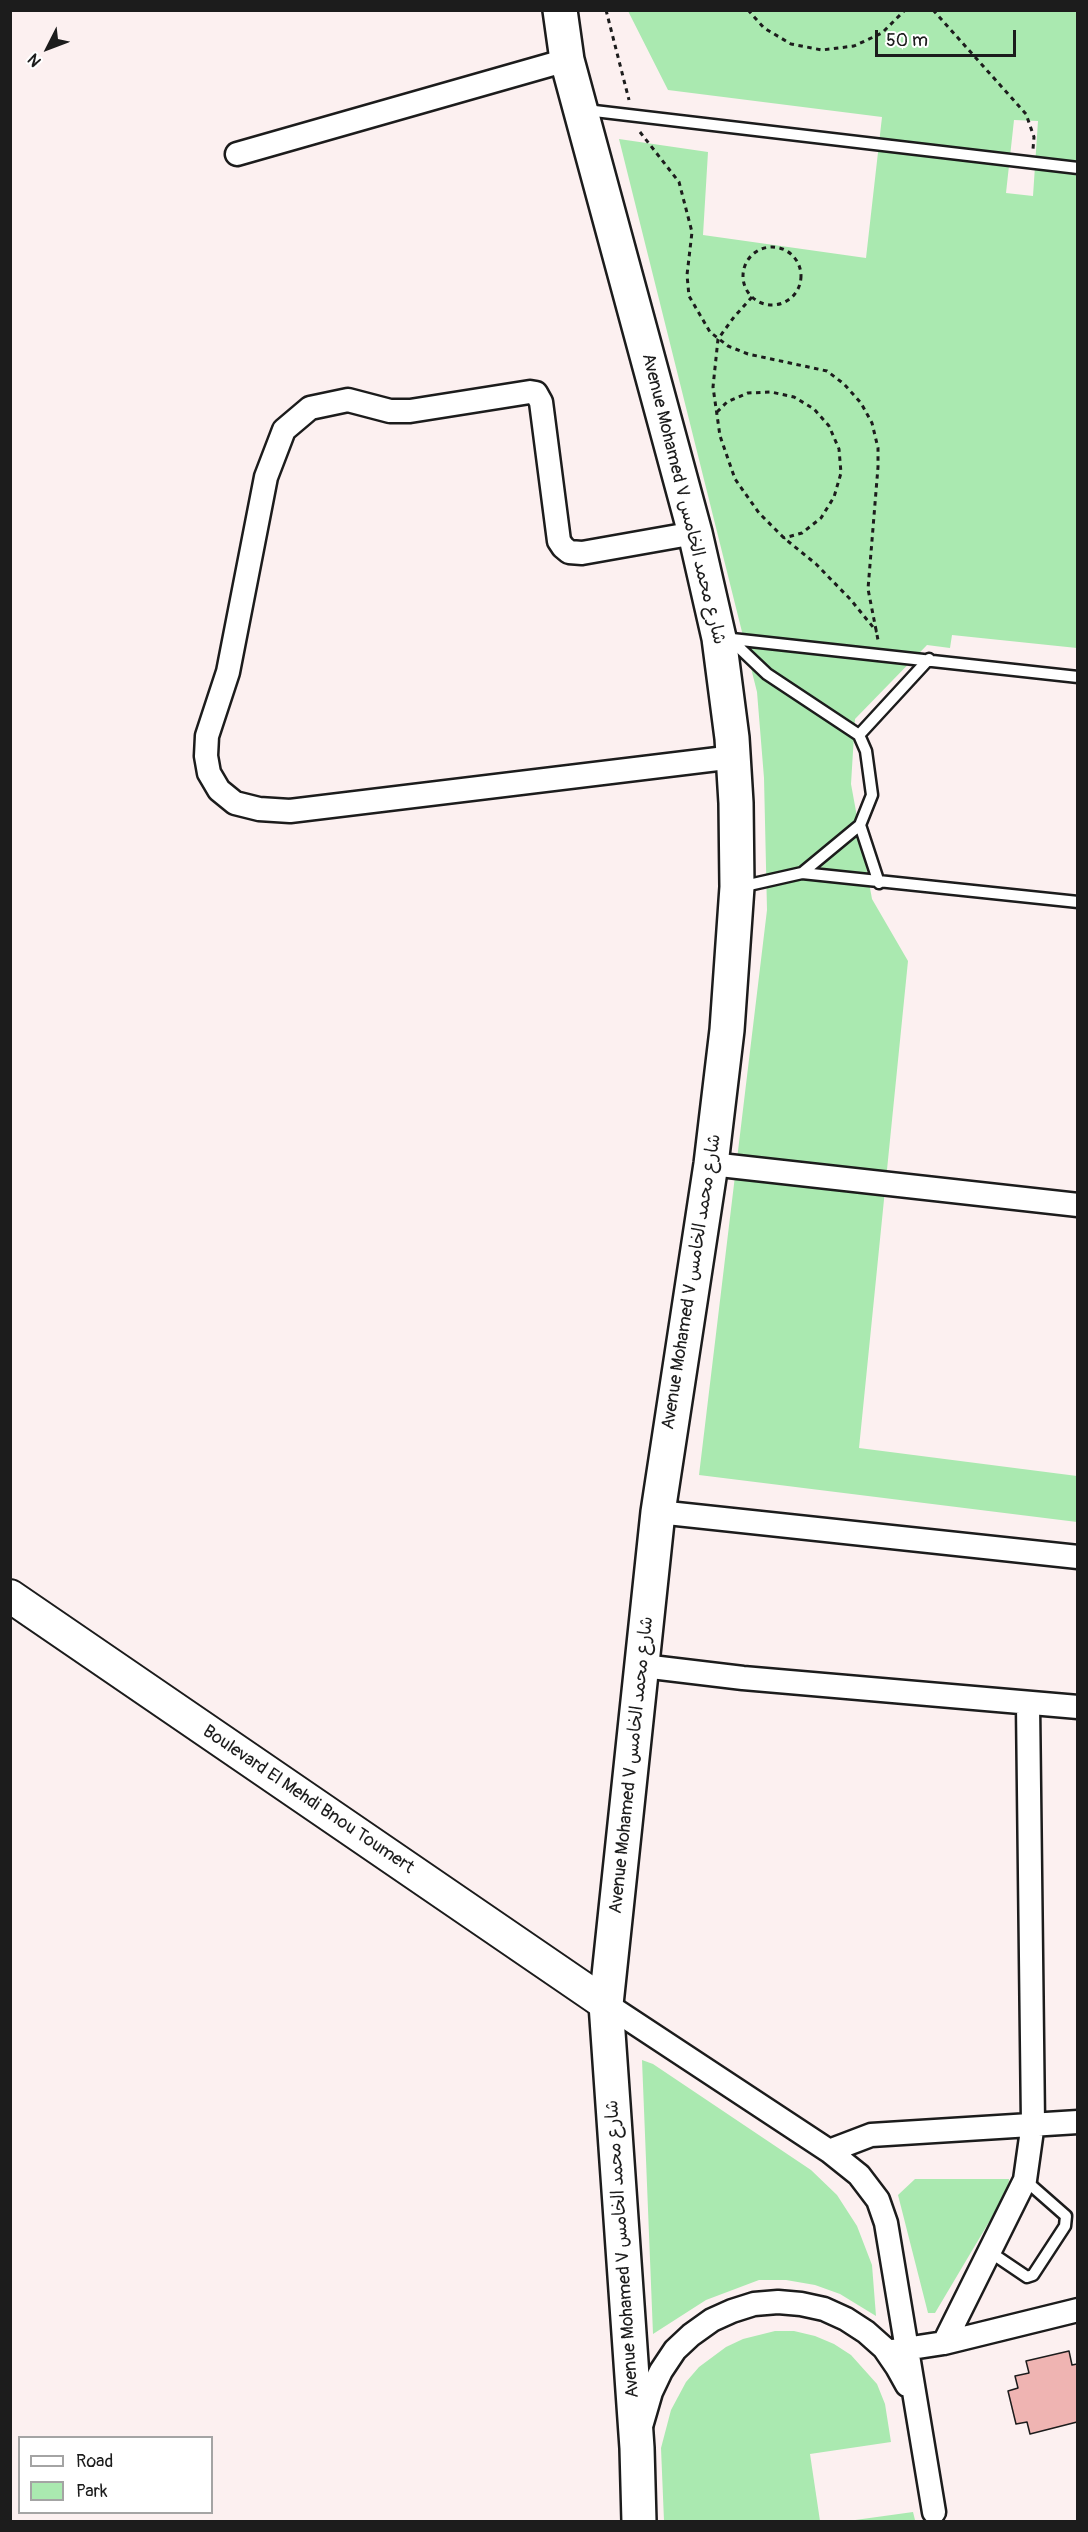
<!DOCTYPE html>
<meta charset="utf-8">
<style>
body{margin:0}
#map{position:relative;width:1088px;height:2532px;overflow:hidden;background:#fcf0f0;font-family:Pangolin,sans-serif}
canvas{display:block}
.frame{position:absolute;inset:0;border:12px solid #1c1c1c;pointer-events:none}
.legend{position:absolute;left:18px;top:2436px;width:195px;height:78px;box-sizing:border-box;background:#fff;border:2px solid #a4a4a4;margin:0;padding:8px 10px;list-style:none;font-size:18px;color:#1c1c1c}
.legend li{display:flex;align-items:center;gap:12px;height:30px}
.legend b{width:30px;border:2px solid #a4a4a4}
.north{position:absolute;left:18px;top:18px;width:60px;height:60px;-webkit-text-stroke:4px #fff;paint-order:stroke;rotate:228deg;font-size:16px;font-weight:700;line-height:24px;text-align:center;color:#1c1c1c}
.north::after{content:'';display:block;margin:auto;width:21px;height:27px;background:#1c1c1c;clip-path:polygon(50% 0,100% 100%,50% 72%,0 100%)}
.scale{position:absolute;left:875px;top:30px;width:141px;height:27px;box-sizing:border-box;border:3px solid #1c1c1c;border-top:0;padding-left:8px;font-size:18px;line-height:21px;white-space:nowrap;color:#1c1c1c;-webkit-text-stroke:4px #fff;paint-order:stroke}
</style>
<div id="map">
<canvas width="1088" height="2532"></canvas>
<div class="frame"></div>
<ul class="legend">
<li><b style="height:8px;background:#fff"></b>Road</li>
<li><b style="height:16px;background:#aae9b0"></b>Park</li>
</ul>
<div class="north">N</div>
<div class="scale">50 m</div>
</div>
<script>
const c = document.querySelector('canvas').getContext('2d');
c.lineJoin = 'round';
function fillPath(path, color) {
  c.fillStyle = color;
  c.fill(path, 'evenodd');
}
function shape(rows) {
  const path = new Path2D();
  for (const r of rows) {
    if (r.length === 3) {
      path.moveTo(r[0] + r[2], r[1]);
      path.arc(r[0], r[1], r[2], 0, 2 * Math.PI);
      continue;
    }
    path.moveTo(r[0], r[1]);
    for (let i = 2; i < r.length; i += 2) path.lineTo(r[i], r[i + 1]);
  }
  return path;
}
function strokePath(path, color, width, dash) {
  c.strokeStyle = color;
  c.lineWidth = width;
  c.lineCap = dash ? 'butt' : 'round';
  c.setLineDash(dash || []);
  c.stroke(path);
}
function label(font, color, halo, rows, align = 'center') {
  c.font = font + ' Pangolin,"Playpen Sans Arabic",sans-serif';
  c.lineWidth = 4.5;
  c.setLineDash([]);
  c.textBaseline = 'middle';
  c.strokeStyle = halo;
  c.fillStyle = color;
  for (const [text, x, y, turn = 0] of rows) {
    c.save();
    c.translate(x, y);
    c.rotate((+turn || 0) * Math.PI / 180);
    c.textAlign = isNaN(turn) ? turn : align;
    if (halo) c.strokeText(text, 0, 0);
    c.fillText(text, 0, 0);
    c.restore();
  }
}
const green = shape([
 [628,11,1077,11,1077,648,952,635,950,648,927,645,855,719,851,784,872,899,908,961,859,1448,1077,1476,1077,1522,699,1475,767,910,764,778,757,692,619,139,708,152,703,235,866,258,882,117,668,90],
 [1014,120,1038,121,1033,196,1006,193],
 [642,2060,653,2064,811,2170,837,2195,857,2226,872,2265,876,2316,840,2294,815,2285,786,2280,759,2280,706,2300,653,2334],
 [915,2179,1009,2179,1008,2190,935,2313,928,2313,898,2195],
 [775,2331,794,2331,815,2336,834,2344,851,2355,877,2384,885,2404,891,2442,810,2454,820,2521,664,2521,661,2448,671,2410,686,2382,699,2367,726,2347,743,2339],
 [913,2512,915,2520,848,2521]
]);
const building = shape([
 [1069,2351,1072,2365,1077,2364,1077,2422,1030,2434,1027,2422,1016,2424,1008,2391,1018,2388,1015,2376,1029,2373,1026,2361,1069,2351]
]);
const path = shape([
 [606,10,629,100],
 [748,10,764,28,791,44,822,50,854,46,882,33,905,10],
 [933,10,1026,114,1034,137,1033,149],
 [640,132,679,182,692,232,687,275,689,296,710,332,728,346,748,354,827,371,844,384,861,403,872,423,878,448,878,467,868,589,878,640],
 [772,276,29],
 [752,297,734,317,718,339,713,387,720,436,735,479,759,513,784,538,816,564,851,600,877,632],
 [717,412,727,402,748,393,771,392,794,397,814,409,829,426,839,449,841,473,834,497,821,518,802,533,784,538]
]);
const service = shape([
 [586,110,1078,168],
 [723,638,1078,677],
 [729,638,767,674,859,735,866,751,872,795,860,825,802,873],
 [859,735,929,659],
 [860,825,879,883],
 [740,887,802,873,1078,902],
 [990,2252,1027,2277,1033,2275,1065,2226,1066,2216,1025,2180]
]);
const minor = shape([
 [237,154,567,60],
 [695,533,582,553,569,552,563,547,559,541,541,402,536,393,530,392,410,411,390,411,348,400,310,408,284,430,266,477,228,672,207,736,206,756,209,773,219,790,235,803,259,809,290,811,734,757],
 [711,1164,1078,1205],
 [658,1512,1078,1557],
 [643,1666,743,1678,1078,1707],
 [606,2004,829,2151,859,2175,878,2200,886,2223,934,2512],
 [829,2151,871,2135,1078,2122],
 [944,2343,1025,2180,1033,2123,1028,1705],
 [892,2351,944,2343,1078,2310],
 [642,2423,651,2392,661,2371,675,2350,691,2335,712,2320,732,2311,754,2304,778,2302,801,2304,824,2309,846,2319,866,2332,884,2348,897,2367,907,2385]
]);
const secondary = shape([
 [10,1596,606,2004]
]);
const primary = shape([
 [560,10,567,60,695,533,719,638,732,738,736,803,737,887,727,1030,711,1164,658,1512,606,2004,637,2448,639,2522]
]);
const streetNames = [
 ["Avenue Mohamed V شارع محمد الخامس",683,499,76],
 ["Avenue Mohamed V شارع محمد الخامس",692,1282,-81],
 ["Avenue Mohamed V شارع محمد الخامس",632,1765,-84],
 ["Boulevard El Mehdi Bnou Toumert",308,1800,34],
 ["Avenue Mohamed V شارع محمد الخامس",623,2249,-94]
];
fillPath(green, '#aae9b0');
fillPath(building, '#efb4b2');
strokePath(building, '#1c1c1c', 1.5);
strokePath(service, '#1c1c1c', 15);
strokePath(minor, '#1c1c1c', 27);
strokePath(secondary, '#1c1c1c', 36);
strokePath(primary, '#1c1c1c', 38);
strokePath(path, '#1c1c1c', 3, [4.5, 4.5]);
strokePath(service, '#fff', 10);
strokePath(minor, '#fff', 22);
strokePath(secondary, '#fff', 32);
strokePath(primary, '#fff', 33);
label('18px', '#1c1c1c', '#fff', streetNames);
</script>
